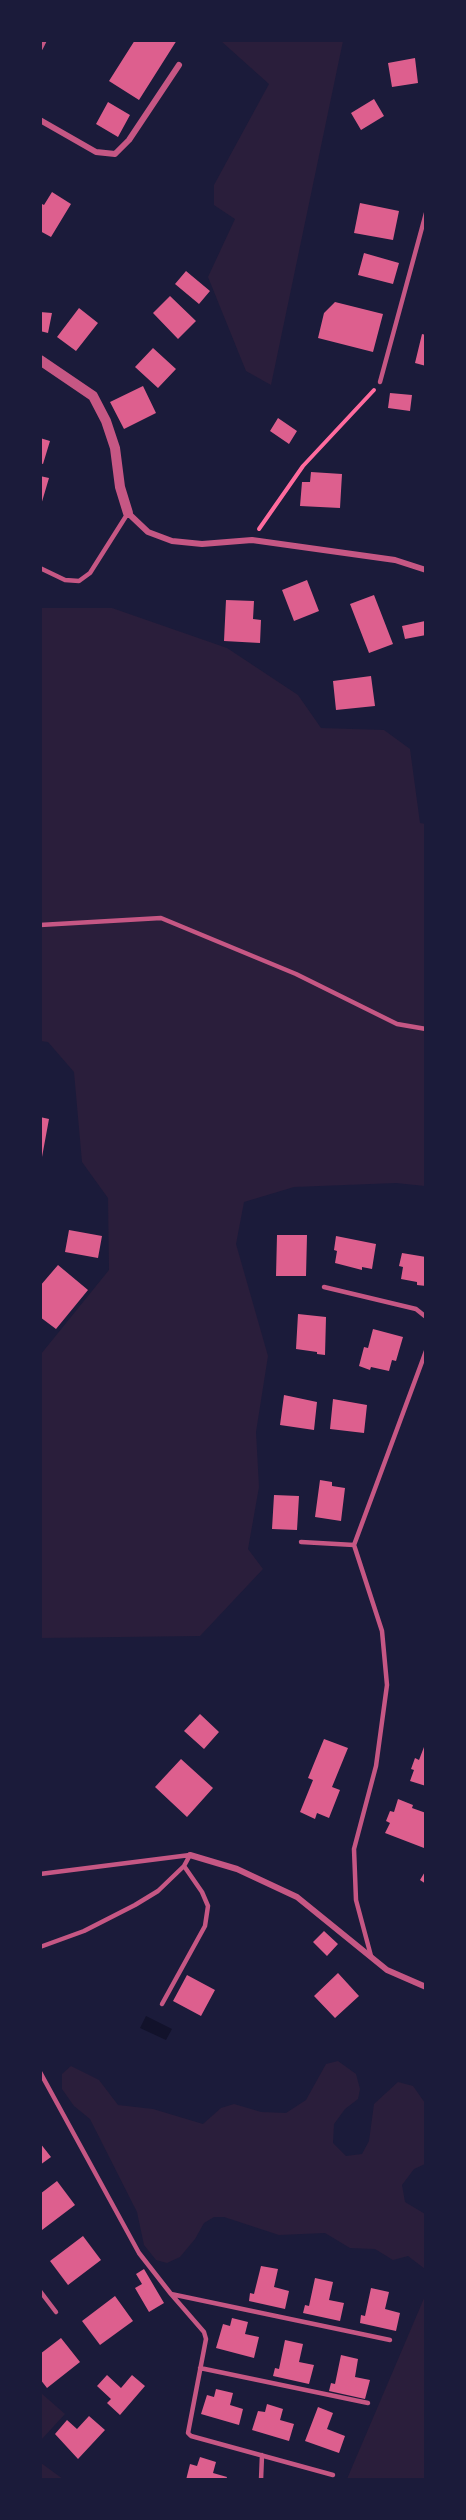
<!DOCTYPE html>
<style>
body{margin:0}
#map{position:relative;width:466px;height:2520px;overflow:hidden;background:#1b1b3a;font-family:"Fira Sans",sans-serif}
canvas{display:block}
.frame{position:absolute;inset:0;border:42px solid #1b1b3a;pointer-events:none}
</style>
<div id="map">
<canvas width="466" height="2520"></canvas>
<div class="frame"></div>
</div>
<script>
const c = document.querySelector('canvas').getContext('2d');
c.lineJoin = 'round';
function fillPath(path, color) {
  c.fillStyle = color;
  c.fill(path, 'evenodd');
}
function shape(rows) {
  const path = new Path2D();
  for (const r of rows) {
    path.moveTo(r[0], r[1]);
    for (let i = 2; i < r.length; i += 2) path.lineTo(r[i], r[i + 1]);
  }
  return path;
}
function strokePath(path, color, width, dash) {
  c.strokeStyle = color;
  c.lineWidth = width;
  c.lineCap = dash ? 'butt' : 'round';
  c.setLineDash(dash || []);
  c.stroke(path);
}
const green = shape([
 [221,41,343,41,271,385,246,371,208,277,235,219,214,205,214,185,269,84],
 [41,608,112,608,227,648,298,695,321,728,384,730,410,749,420,823,426,824,425,1186,396,1183,294,1187,244,1202,236,1244,268,1356,256,1432,259,1487,248,1549,263,1569,200,1636,41,1638,41,1354,109,1270,108,1198,82,1162,74,1072,48,1042,41,1041],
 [338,2061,356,2074,360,2089,358,2099,345,2109,334,2124,333,2143,346,2156,362,2154,369,2141,374,2104,398,2082,413,2086,425,2103,425,2164,414,2169,402,2185,405,2202,425,2214,425,2269,408,2256,393,2260,375,2249,350,2248,325,2233,279,2235,224,2217,214,2217,204,2223,195,2239,180,2257,167,2263,156,2260,144,2245,137,2212,90,2119,74,2106,62,2089,62,2074,71,2066,99,2080,118,2105,153,2109,203,2124,221,2108,234,2104,261,2112,286,2113,306,2100,326,2064],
 [425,2296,425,2479,347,2479],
 [41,2393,65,2414,41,2440],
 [40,2463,41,2463,63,2479,41,2479]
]);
const water = shape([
 [146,2016,172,2029,166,2040,140,2028]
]);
const building = shape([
 [135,40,177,40,139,100,109,81],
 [415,58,418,83,392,87,388,63],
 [374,99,384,116,361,130,351,113],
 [108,102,130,115,118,137,96,124],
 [52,192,71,204,51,237,40,231,40,203,44,205],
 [360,203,399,211,393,240,354,233],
 [364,253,399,263,393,284,358,275],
 [186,271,210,291,199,304,175,284],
 [170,296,196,321,178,339,153,313],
 [335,302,383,314,373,352,318,338,324,313],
 [79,308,98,323,76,351,57,337],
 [40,312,52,313,48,333,40,331],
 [422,334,426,335,426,366,415,363],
 [153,348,176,369,158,388,135,367],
 [143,386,156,413,124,429,110,402],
 [390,393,412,395,410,411,388,408],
 [278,418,297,431,289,444,270,431],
 [40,438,50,441,43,464,40,463],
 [311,472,342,474,340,508,300,506,302,482,310,482],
 [40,476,49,478,41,505,40,505],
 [307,580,319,611,294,621,282,590],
 [374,595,393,644,369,653,350,604],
 [226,600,254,601,253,619,261,620,260,643,224,641],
 [425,621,426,635,405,639,402,626],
 [371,676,375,706,336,710,333,681],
 [40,1117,49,1119,42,1157,40,1156],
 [69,1230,102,1236,98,1258,65,1252],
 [277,1235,307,1235,306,1276,276,1276],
 [336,1236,376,1244,372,1269,362,1267,362,1270,335,1263,337,1251,334,1250],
 [402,1253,426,1257,426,1286,417,1285,417,1282,401,1279,403,1267,399,1266],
 [58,1265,88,1290,56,1329,40,1317,40,1286],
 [298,1314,326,1317,325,1355,317,1354,317,1352,296,1349],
 [373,1329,403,1337,396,1361,392,1360,389,1371,371,1367,370,1370,359,1366,364,1347,368,1348],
 [284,1395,317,1402,314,1430,280,1425],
 [333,1399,367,1405,364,1433,330,1429],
 [320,1480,332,1482,332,1486,345,1488,341,1521,315,1517],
 [274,1495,299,1496,297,1530,272,1529],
 [200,1714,219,1732,204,1749,184,1731],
 [324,1739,348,1748,332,1787,340,1790,329,1818,317,1813,315,1819,300,1812,313,1780,308,1778],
 [424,1747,426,1748,426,1786,410,1781,414,1770,411,1769,415,1758,419,1760],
 [181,1759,213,1788,187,1817,155,1787],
 [398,1799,413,1805,412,1808,426,1813,424,1848,385,1833,390,1823,386,1821,390,1811,394,1812],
 [426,1870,426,1884,420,1880],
 [324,1931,338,1944,327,1956,313,1942],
 [338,1973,359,1996,335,2018,314,1996],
 [187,1975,215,1990,201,2016,173,2001],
 [40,2143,51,2157,40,2165],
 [57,2181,75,2205,42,2230,40,2194],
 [83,2236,101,2260,68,2285,50,2261],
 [261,2266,278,2269,274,2287,289,2291,285,2309,249,2301,250,2293,254,2294],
 [144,2269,164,2303,149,2312,135,2288,142,2284,136,2274],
 [315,2278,333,2282,329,2300,344,2303,340,2321,303,2313,305,2305,309,2306],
 [371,2288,389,2292,385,2309,400,2313,396,2331,360,2323,361,2315,365,2316],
 [115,2296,133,2321,100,2345,82,2321],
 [232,2318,248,2322,245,2334,259,2337,254,2358,216,2348,223,2324,230,2326],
 [61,2338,80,2362,47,2388,40,2379,40,2354],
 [285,2340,303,2344,299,2362,314,2365,309,2384,273,2376,275,2368,279,2369],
 [341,2355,358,2359,355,2377,370,2380,365,2399,329,2391,331,2383,335,2384],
 [107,2375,121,2388,132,2375,145,2386,120,2415,107,2403,111,2399,97,2386],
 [216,2389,233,2393,230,2405,243,2409,239,2425,201,2414,207,2395,214,2397],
 [267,2404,283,2409,280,2420,294,2424,289,2441,252,2430,258,2411,265,2412],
 [318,2407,333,2413,327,2429,345,2436,339,2453,305,2441],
 [89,2416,105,2430,78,2459,55,2434,67,2420,77,2429],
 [200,2457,216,2462,213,2473,227,2477,226,2480,186,2480,190,2464,197,2466]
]);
const path = shape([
 [259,529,303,466,374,390]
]);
const service = shape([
 [380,382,426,213],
 [40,568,65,580,79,581,90,573,128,513],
 [40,925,161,918,296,974,397,1024,426,1029],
 [324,1287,416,1309,426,1317],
 [301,1542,354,1545,382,1631,387,1685,376,1766,354,1849,356,1900,371,1956],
 [354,1545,426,1351],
 [40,1874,190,1855],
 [40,1947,84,1931,135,1905,158,1891,184,1866,190,1855],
 [162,2004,205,1926,208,1906,202,1892,184,1866],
 [40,2072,139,2253,171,2294,390,2340],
 [40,2291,56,2312],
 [171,2294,204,2332,206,2339,188,2433,191,2436,333,2475],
 [200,2368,368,2403],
 [261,2480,262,2455]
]);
const minor = shape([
 [40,48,44,40],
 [40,120,96,152,115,154,129,140,179,65],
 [128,513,148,532,172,541,202,544,252,540,395,560,426,570],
 [190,1855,237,1869,297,1897,387,1970,426,1987]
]);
const tertiary = shape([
 [40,360,93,396,106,421,115,448,120,487,128,513]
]);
fillPath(green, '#2a1e3b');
fillPath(water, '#12122b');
fillPath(building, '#dd5f8e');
strokePath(path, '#ff6b9d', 4);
strokePath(service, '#c65784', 4.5);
strokePath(minor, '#c65784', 6);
strokePath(tertiary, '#c65784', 10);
</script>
